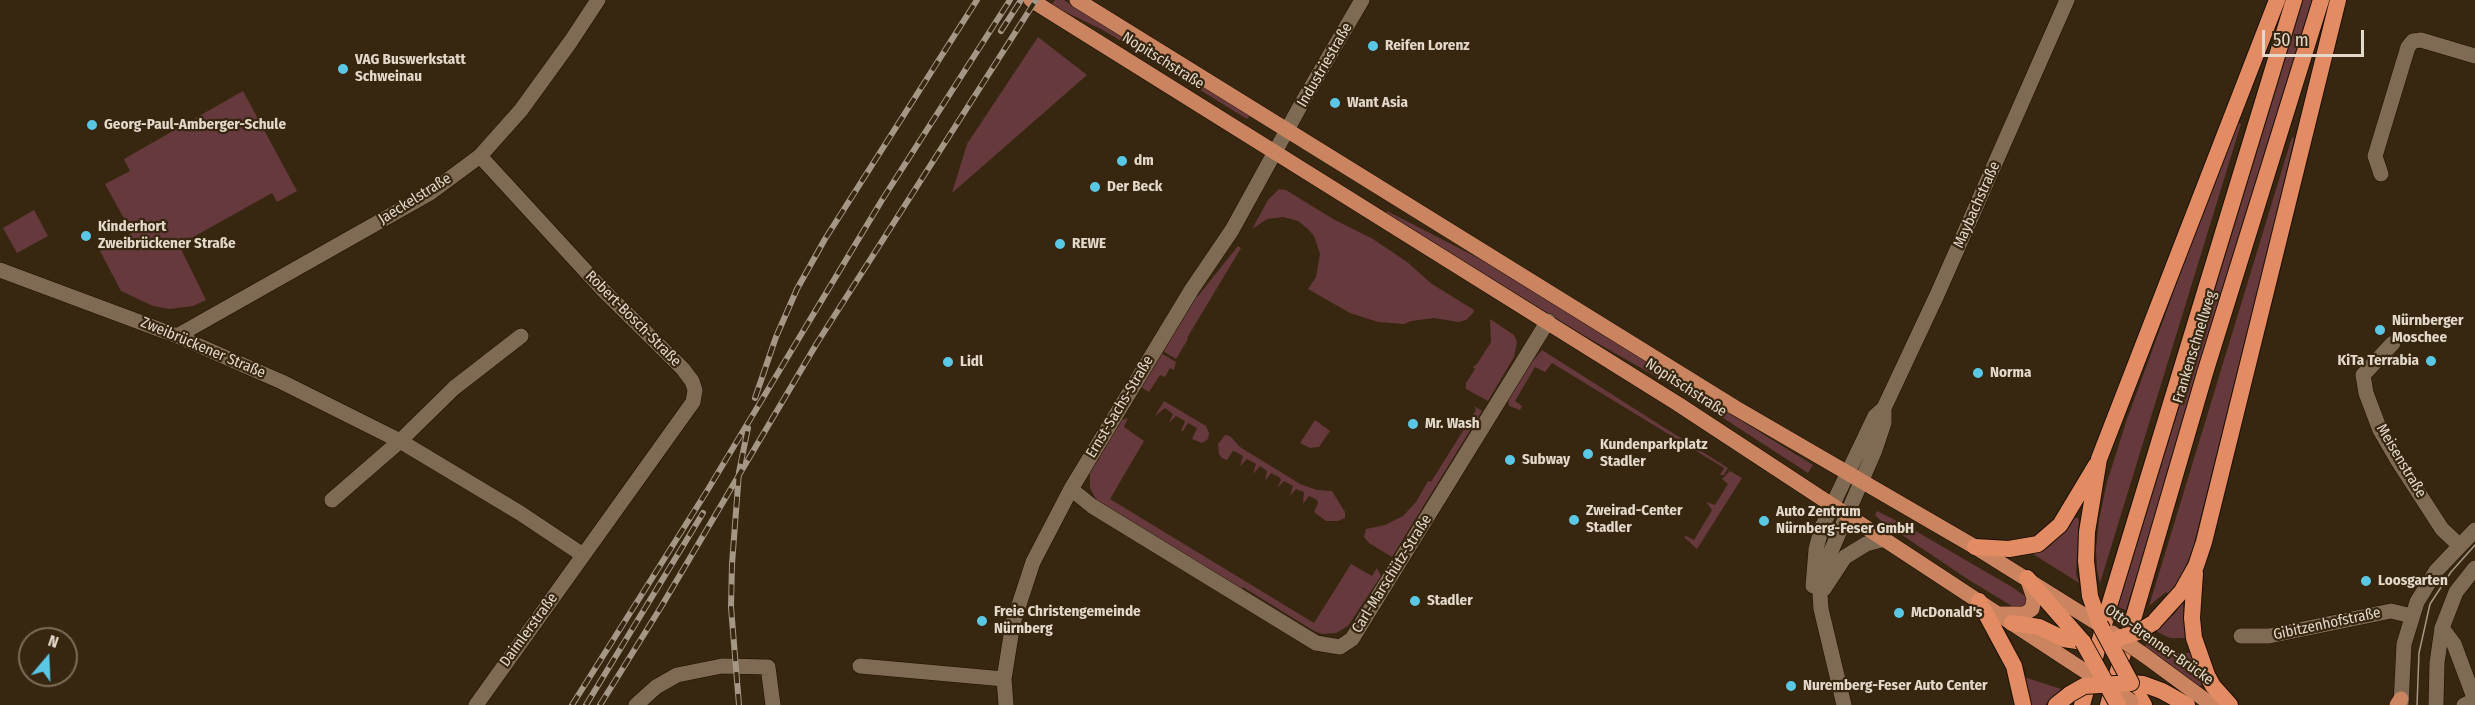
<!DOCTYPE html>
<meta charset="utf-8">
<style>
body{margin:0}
#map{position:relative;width:2475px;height:705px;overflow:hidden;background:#372610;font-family:"Fira Sans Condensed",sans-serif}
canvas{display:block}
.north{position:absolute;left:18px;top:627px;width:60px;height:60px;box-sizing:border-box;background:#372610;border:2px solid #7c6d5a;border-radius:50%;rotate:19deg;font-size:16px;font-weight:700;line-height:24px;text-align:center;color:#e3d8ca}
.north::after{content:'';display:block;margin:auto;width:21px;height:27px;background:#5ac8e5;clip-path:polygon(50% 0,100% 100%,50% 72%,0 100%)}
.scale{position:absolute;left:2262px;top:30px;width:102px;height:27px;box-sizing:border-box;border:3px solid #e3d8ca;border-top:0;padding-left:8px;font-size:18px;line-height:21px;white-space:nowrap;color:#e3d8ca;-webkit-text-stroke:4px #372610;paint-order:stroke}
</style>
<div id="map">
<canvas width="2475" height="705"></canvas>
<div class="north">N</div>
<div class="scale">50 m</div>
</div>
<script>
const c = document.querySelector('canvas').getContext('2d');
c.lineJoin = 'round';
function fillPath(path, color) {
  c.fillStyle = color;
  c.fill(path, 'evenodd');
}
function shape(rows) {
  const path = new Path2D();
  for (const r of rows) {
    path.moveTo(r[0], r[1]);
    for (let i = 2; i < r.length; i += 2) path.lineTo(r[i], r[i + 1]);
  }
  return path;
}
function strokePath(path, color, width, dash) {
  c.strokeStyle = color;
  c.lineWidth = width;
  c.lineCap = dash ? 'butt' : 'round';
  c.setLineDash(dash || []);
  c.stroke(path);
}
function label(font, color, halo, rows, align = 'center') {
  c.font = font + ' "Fira Sans Condensed",sans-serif';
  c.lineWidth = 4.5;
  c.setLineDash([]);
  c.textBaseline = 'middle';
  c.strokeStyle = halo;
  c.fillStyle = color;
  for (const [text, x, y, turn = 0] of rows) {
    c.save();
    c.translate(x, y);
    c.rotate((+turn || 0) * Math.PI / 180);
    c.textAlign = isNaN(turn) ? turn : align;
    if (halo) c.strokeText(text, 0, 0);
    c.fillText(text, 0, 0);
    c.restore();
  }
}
const green = shape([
 [1055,0,1064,0,1250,116,1247,119,1103,30,1051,5],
 [2302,0,2312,0,2126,610,2117,607],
 [1038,37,1087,75,952,193,967,144],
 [243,91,297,191,277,202,272,193,179,245,206,300,193,306,170,309,153,306,121,291,100,251,132,233,105,184,130,171,124,159],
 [2236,122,2241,124,2100,583,2097,570,2096,549,2099,520,2107,482,2127,419],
 [2292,137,2294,138,2279,205,2193,548,2181,578,2170,595,2166,592,2149,606],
 [1279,189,1286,190,1333,219,1373,239,1407,262,1432,284,1474,310,1473,313,1466,320,1458,322,1434,318,1411,321,1404,324,1378,322,1350,313,1308,289,1316,277,1320,254,1314,236,1308,229,1298,221,1283,217,1267,219,1252,229,1268,200],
 [34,210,48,236,17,253,3,228],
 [1387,211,1480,259,1813,465,1808,473,1683,392,1585,336,1387,214],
 [1238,246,1241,248,1187,338,1188,339,1176,359,1163,351,1195,295,1198,296],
 [1490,319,1514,335,1517,342,1514,357,1488,401,1466,389,1466,383,1475,369,1473,367,1477,364,1491,342],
 [1542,350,1728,468,1724,475,1720,475,1724,468,1552,363,1545,372,1535,367,1515,401,1522,406,1520,410,1509,406,1508,400,1532,362],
 [1161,353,1176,362,1174,370,1170,368,1165,377,1160,375,1149,392,1141,387],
 [1164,401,1206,426,1209,433,1208,439,1202,443,1192,439,1197,428,1188,423,1183,431,1181,431,1185,421,1176,416,1169,423,1173,414,1165,408,1155,416],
 [1474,406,1482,411,1392,557,1369,543,1364,537,1366,529,1385,525,1403,516,1416,502,1428,481,1431,482,1476,410],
 [1128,418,1124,427,1144,441,1110,499,1314,623,1351,564,1372,576,1377,568,1381,576,1348,626,1336,633,1322,634,1314,631,1243,587,1241,590,1097,501,1090,488,1090,472,1121,420],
 [1315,420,1330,431,1319,447,1310,448,1300,443],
 [1225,435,1230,436,1240,447,1300,484,1317,490,1332,491,1345,512,1345,518,1338,521,1326,521,1314,512,1318,503,1317,500,1309,496,1303,504,1304,492,1296,489,1290,496,1293,486,1284,481,1277,488,1281,480,1279,477,1271,473,1265,481,1267,471,1260,466,1253,474,1256,464,1247,459,1240,466,1243,456,1236,452,1233,451,1227,460,1222,458,1219,454,1218,444],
 [1730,471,1742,478,1697,549,1684,537,1686,536,1694,540,1712,510,1706,502,1715,505,1728,484,1722,479],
 [1877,511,1907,526,2012,587,2026,597,2028,601,2026,607,2015,608,1969,580,1881,521,1875,515],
 [2074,518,2078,518,2079,521,2076,573,2079,583,2033,554,2050,546],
 [2183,602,2185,638,2170,638,2155,631,2175,613],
 [2147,642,2167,653,2190,653,2202,684,2199,687,2145,647],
 [2021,676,2061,689,2045,705,2028,705]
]);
const minor = shape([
 [2381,174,2375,156,2408,47,2413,41,2421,40,2475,56],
 [0,270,177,336,282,382,400,441,520,513,583,555],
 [177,336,430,193,480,156,521,110,571,41,598,0],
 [2393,343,2363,375,2366,393,2380,430,2398,461,2442,529,2459,545],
 [1071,489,1092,506,1316,643,1340,647,1352,639,1548,321],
 [332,500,400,441,454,388,521,336],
 [1813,586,1816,549,1822,527,1875,416,1884,408],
 [1824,589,1845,557,1866,544,1885,539],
 [2442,628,2454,644,2475,700,2464,705],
 [2241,636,2269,636,2391,611,2412,616],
 [860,666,1004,679,1013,623,1033,562,1071,489,1192,289,1232,230,1303,101,1362,0],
 [1004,679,1006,705],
 [476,705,693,402,695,390,692,381,683,369,603,290,480,156],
 [636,705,656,687,677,675,722,666,768,667,773,705],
 [1844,705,1821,609,1820,594,1825,565,1875,450,1884,423,1884,408,1937,295,2067,0]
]);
const secondary = shape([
 [2401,705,2404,644,2417,602,2436,571,2475,530],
 [2436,705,2437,663,2442,628,2456,592,2475,568]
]);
const primary = shape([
 [1031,0,1678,404,2071,662],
 [1077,0,1734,407,1975,547,2100,625],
 [2000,614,2024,614,2032,609,2034,598,2027,578],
 [2144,655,2212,705],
 [2397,705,2401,699]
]);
const trunk = shape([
 [1975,547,2009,549,2038,544,2060,525,2096,465],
 [2195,573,2192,618,2194,638,2207,675,2213,686,2230,705],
 [2027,578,2083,642],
 [1979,601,2014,666,2023,705],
 [2012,623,2039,627,2064,639,2083,642],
 [2153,623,2182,591,2196,566,2204,542,2338,0],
 [2100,625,2090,596,2086,561,2087,532,2099,459,2277,0],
 [2131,683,2143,684,2162,691,2187,705],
 [2131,683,2144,705],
 [2056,705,2070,694],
 [2082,705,2110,603,2294,0],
 [2108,705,2205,373,2321,0]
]);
const tram = shape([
 [2417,705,2419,653,2430,604,2451,572,2475,545]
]);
const rail = shape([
 [1001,31,1021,0],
 [755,398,776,337,797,289,825,239,977,0],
 [572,705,707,491,882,200,1010,0],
 [586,705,703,513],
 [600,705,661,607,817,343,1036,0],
 [739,705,731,607,732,564,739,472,748,428]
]);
const primaryBridge = shape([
 [2112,633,2144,655],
 [2071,662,2131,701]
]);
const trunkBridge = shape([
 [2119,638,2138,632,2153,623],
 [2083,642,2118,705],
 [2070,694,2084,686,2131,683,2100,625]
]);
const markers = [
 [1373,46,6,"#5ac8e5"],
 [343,69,6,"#5ac8e5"],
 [1335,103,6,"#5ac8e5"],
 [92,125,6,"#5ac8e5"],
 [1122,161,6,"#5ac8e5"],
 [1095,187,6,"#5ac8e5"],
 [86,236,6,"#5ac8e5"],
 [1060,244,6,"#5ac8e5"],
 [2380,330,6,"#5ac8e5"],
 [2431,361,6,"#5ac8e5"],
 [948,362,6,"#5ac8e5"],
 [1978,373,6,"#5ac8e5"],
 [1413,424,6,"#5ac8e5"],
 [1588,454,6,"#5ac8e5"],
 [1510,460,6,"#5ac8e5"],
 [1574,520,6,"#5ac8e5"],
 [1764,521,6,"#5ac8e5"],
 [2366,581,6,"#5ac8e5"],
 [1415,601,6,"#5ac8e5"],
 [1899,613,6,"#5ac8e5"],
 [982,621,6,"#5ac8e5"],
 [1791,686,6,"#5ac8e5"]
];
const poiNames = [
 ["Reifen Lorenz",1385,46],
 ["VAG Buswerkstatt",355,60],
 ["Schweinau",355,77],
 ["Want Asia",1347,103],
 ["Georg-Paul-Amberger-Schule",104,125],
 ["dm",1134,161],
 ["Der Beck",1107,187],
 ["Kinderhort",98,227],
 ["Zweibrückener Straße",98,244],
 ["REWE",1072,244],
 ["Nürnberger",2392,321],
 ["Moschee",2392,338],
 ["KiTa Terrabia",2419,361,"right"],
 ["Lidl",960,362],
 ["Norma",1990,373],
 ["Mr. Wash",1425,424],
 ["Kundenparkplatz",1600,445],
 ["Stadler",1600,462],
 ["Subway",1522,460],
 ["Zweirad-Center",1586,511],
 ["Stadler",1586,528],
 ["Auto Zentrum",1776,512],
 ["Nürnberg-Feser GmbH",1776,529],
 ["Loosgarten",2378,581],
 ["Stadler",1427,601],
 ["Freie Christengemeinde",994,612],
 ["Nürnberg",994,629],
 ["McDonald's",1911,613],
 ["Nuremberg-Feser Auto Center",1803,686]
];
const streetNames = [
 ["Nopitschstraße",1163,61,32],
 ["Industriestraße",1325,65,-60],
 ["Jaeckelstraße",415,199,-32],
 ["Maybachstraße",1977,205,-66],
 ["Robert-Bosch-Straße",633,319,45],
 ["Frankenschnellweg",2195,347,-73],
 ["Zweibrückener Straße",203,348,23],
 ["Nopitschstraße",1686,388,33],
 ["Ernst-Sachs-Straße",1120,407,-59],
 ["Meisenstraße",2401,461,59],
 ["Carl-Marschütz-Straße",1392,574,-58],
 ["Gibitzenhofstraße",2327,624,-12],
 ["Daimlerstraße",529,630,-54],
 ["Otto-Brenner-Brücke",2159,645,35]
];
fillPath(green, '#66393d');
strokePath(minor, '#1e0f00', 16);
strokePath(secondary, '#1e0f00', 16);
strokePath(primary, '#1e0f00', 16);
strokePath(trunk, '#1e0f00', 18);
strokePath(minor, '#7f6b53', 15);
strokePath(secondary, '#7f6b53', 15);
strokePath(primary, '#ca8460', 15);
strokePath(trunk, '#e38c64', 16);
strokePath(tram, '#a49786', 1.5);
strokePath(rail, '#a49786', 6);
strokePath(rail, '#372610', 4, [11]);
strokePath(primaryBridge, '#1e0f00', 16, []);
strokePath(trunkBridge, '#1e0f00', 18, []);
strokePath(primaryBridge, '#ca8460', 15);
strokePath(trunkBridge, '#e38c64', 16);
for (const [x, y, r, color] of markers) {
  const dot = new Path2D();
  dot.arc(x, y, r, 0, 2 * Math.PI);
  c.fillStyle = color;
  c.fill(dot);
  strokePath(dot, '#372610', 2);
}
label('bold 15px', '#e3d8ca', '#372610', poiNames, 'left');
label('15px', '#e3d8ca', '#372610', streetNames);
</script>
